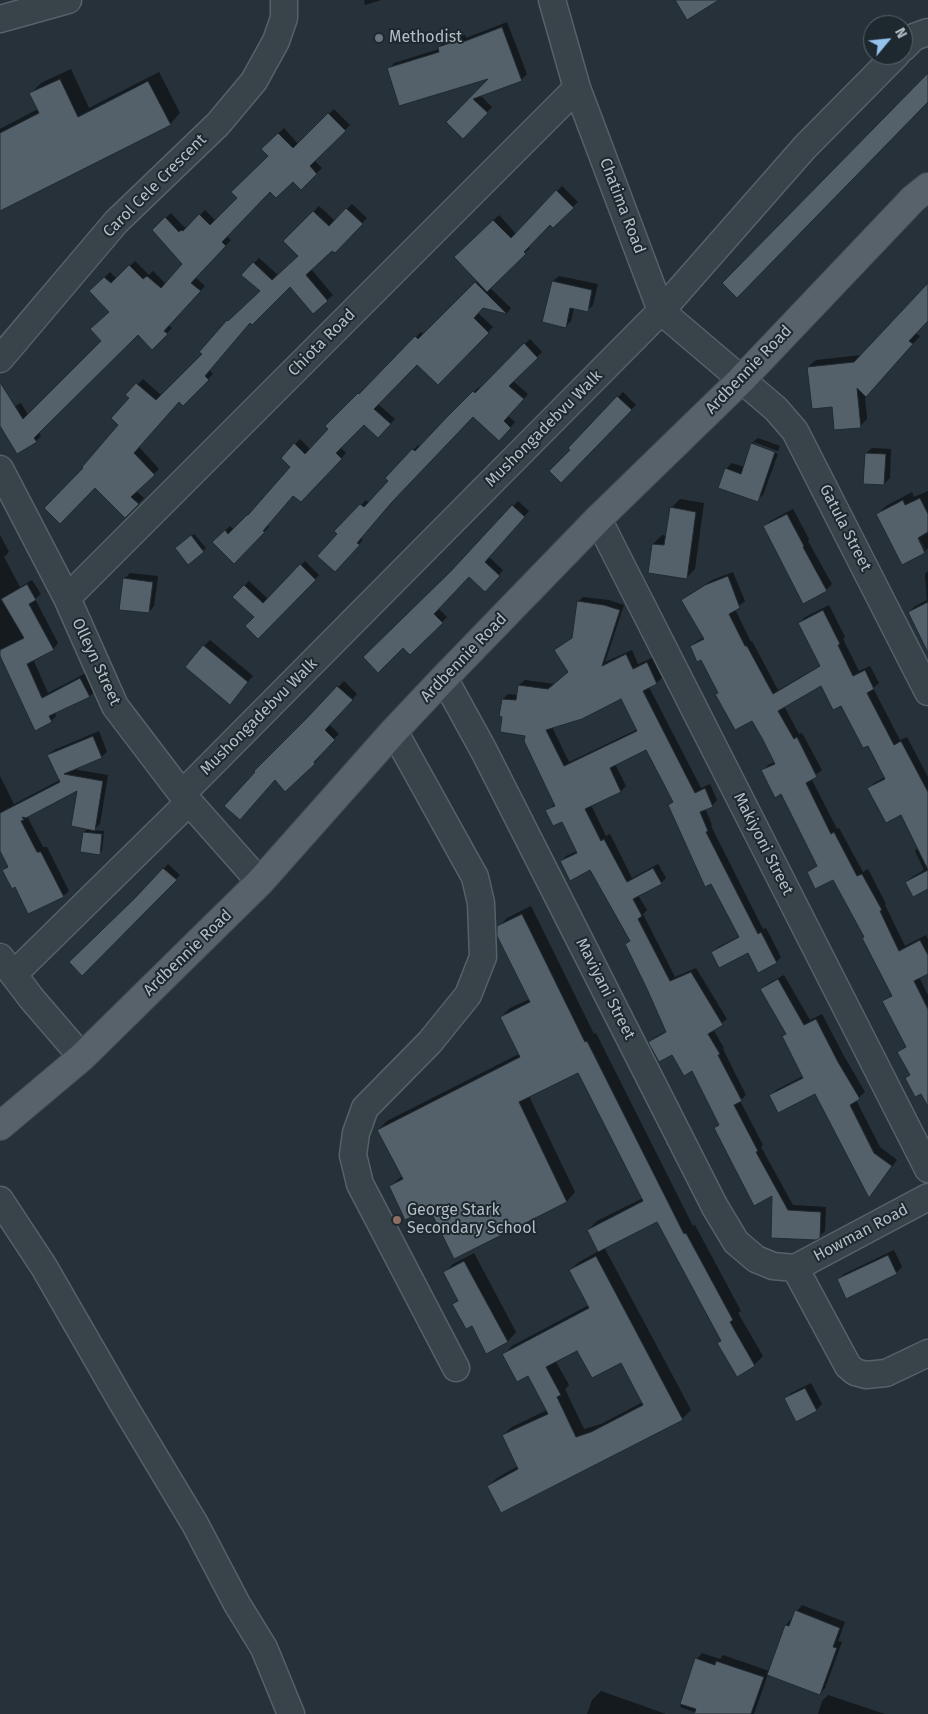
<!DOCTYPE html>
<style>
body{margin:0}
#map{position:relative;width:928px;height:1714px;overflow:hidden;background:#263139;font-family:"Fira Sans",sans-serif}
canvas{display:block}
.north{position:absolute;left:863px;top:15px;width:50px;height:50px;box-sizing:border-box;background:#1e282f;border:1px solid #5a646b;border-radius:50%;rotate:62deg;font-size:14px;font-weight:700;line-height:20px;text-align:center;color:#b5bec5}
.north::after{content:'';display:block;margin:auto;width:18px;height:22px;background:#94c4eb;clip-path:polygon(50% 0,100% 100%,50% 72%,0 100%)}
</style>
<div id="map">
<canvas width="928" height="1714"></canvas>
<div class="north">N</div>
</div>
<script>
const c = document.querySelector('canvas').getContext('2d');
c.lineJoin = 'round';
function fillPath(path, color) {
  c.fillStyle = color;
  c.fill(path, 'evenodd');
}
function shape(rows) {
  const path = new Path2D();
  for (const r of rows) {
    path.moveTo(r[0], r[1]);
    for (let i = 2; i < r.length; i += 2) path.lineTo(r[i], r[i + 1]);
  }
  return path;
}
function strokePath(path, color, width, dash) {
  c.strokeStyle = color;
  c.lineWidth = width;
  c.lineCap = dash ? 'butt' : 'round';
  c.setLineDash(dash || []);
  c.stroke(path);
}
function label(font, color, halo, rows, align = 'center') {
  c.font = font + ' "Fira Sans",sans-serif';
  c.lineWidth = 4;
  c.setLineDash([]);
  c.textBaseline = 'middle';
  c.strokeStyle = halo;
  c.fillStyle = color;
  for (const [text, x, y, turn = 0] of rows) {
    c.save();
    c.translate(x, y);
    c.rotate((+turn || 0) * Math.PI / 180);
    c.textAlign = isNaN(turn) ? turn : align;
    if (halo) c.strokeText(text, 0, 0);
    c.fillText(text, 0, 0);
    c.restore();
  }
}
const shadow = shape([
 [364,0,381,0,365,5],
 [507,22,527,74,521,80,480,95,492,107,463,137,448,122,492,76,389,69,394,63,439,49,439,47,445,41,465,35,466,38],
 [71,69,89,108,159,72,180,113,170,124,0,210,0,129,38,109,31,93,41,83],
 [334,109,350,125,314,160,322,168,301,188,293,180,271,190,226,236,231,240,195,277,205,286,169,325,172,328,152,348,138,333,38,432,41,436,36,441,0,423,0,416,2,413,21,403,28,415,103,341,111,311,91,291,110,272,117,279,135,261,149,275,153,271,166,284,184,264,153,230,171,213,185,228,187,226,188,227,205,210,216,221,239,198,270,156,263,149,284,128,298,144],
 [562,186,578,202,553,226,550,224,528,246,530,248,489,287,511,308,507,313,483,307,478,313,493,327,438,384,417,364,378,404,395,419,378,437,364,423,340,447,346,453,301,500,294,494,267,525,269,527,234,562,214,542,230,526,234,530,292,467,283,458,300,439,311,450,359,394,363,389,365,390,421,332,424,335,478,281,456,257,499,215,516,234],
 [352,204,367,218,335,251,332,249,311,269,333,295,313,312,290,285,251,322,209,370,213,374,183,404,179,400,139,447,159,469,136,491,144,498,125,517,85,468,120,425,131,398,127,395,143,379,162,396,204,354,228,321,233,316,235,317,261,291,254,263,259,258,278,275,299,256,285,241,319,206,335,221],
 [559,276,598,284,593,305,587,311,574,308,571,321,565,327,553,281],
 [928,285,928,320,915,333,920,336,865,396,867,419,860,426,833,406,808,367,816,360,862,355],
 [530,339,542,352,513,381,528,394,508,416,515,422,504,435,473,416,396,496,360,537,363,540,339,566,339,534,336,531,366,500,369,503,390,481,386,478,413,450,418,445,420,447,452,413,479,387,480,389],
 [623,392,636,405,561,482,572,450,569,448],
 [758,438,780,446,778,451,754,442,754,445,778,454,763,495,757,500,726,469,732,463,744,467,752,443],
 [872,448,891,449,890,478,884,484,866,453],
 [928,491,928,548,924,552,903,563,877,514,886,506,912,492,914,497],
 [916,532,925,550,922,550,914,533],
 [680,499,704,503,695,569,686,578,653,544,662,535,667,536,671,508],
 [518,501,529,511,488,556,503,570,490,586,469,576,438,608,447,617,410,654,453,571],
 [793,509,809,539,808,541,832,584,826,590,765,527,770,521],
 [194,534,206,548,188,563,179,546],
 [0,535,9,552,4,557,20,587,32,580,41,594,35,599,58,643,53,649,33,659,48,693,86,673,95,691,90,696,55,712,56,716,51,721,0,653],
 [305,561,319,575,258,637,255,617,234,597,249,581,268,599],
 [928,571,928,648,909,612,915,606,927,600,925,574],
 [733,572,745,601,735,609,751,642,752,641,778,690,821,665,799,623,805,617,829,605,845,637,843,639,859,671,870,666,879,683,873,688,900,740,907,737,928,777,928,888,907,882,912,877,924,870,915,851,918,847,901,813,869,788,874,783,885,777,868,744,841,704,821,684,784,706,799,734,802,733,822,770,811,778,837,829,839,828,863,872,868,869,886,904,885,905,905,946,926,935,928,939,928,972,919,977,928,995,928,1089,906,1079,911,1074,899,1052,907,1045,884,1002,893,994,865,937,833,878,808,872,818,865,781,793,762,771,768,765,775,762,753,719,717,694,719,692,701,658,691,646,697,641,705,637,683,600,688,595,712,580],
 [130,573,158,576,154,606,149,612,124,579],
 [583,597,609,600,624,605,605,662,632,650,638,664,652,658,662,678,656,683,649,687,701,788,710,784,717,800,712,806,705,808,712,825,711,826,763,929,766,928,781,957,776,962,748,951,712,952,718,947,740,936,669,805,674,801,646,749,615,764,626,786,621,791,591,805,606,836,610,834,632,878,658,864,666,878,661,883,638,895,647,910,643,914,675,977,696,968,727,1019,713,1029,724,1048,723,1049,746,1095,740,1101,763,1145,761,1147,793,1205,826,1207,825,1231,819,1237,772,1237,774,1194,715,1128,720,1123,693,1069,672,1054,650,1042,655,1037,666,1031,648,989,626,944,631,940,591,868,561,861,566,856,577,851,563,820,547,811,555,804,526,735,503,699,508,694,518,695,519,685,525,680,554,684,569,672,555,650,573,637,578,602],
 [622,697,638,729,569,762,552,727],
 [210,640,253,676,235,697,204,646],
 [344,681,357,694,329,724,339,734,318,755,320,757,286,790,308,719],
 [99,731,107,752,101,757,72,769,108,775,100,824,93,830,104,831,102,851,99,853,82,851,84,832,88,828,78,789,27,816,43,847,47,847,69,891,63,896,16,886,4,870,8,865,0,849,0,776,14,804,60,780,48,755,54,750],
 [168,864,180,875,82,974,137,898],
 [531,906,594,1034,596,1033,693,1226,695,1225,741,1311,738,1313,763,1356,754,1365,719,1343,722,1340,658,1221,604,1247,691,1410,682,1419,488,1486,497,1478,518,1466,503,1435,512,1427,547,1410,528,1374,504,1354,512,1346,589,1305,570,1270,579,1262,599,1251,588,1230,597,1221,643,1198,579,1071,529,1096,575,1192,567,1201,455,1257,429,1207,390,1186,402,1176,378,1130,387,1121,519,1054,501,1017,510,1008,530,999,498,927,507,918],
 [577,1349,621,1361,643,1402,601,1424,584,1429,565,1389,569,1385,555,1360],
 [784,975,810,1020,822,1014,844,1056,865,1092,856,1100,880,1147,897,1160,874,1191,816,1093,770,1096,776,1090,803,1076,783,1036,787,1033,762,990,767,984],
 [894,1250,902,1267,896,1273,838,1280,844,1274],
 [474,1253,516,1332,508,1341,487,1352,472,1324,454,1304,459,1300,444,1273,453,1264],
 [811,1383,822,1404,816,1410,785,1399,791,1393],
 [802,1605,845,1622,838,1641,842,1642,825,1688,820,1694,768,1674,754,1714,700,1714,680,1707,697,1659,702,1653,720,1659,723,1655,769,1671,786,1625],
 [601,1691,666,1714,587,1714,592,1700],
 [828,1695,885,1714,818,1714,822,1701]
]);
const building = shape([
 [675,0,719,0,687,20,675,0],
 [502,27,522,81,473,99,488,113,463,139,446,122,488,79,399,106,387,68,439,52,438,47,459,40,460,43,502,27],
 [928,73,928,102,737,298,722,283,928,73],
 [60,79,78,117,148,81,171,125,0,211,0,133,39,113,29,93,60,79],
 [328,113,346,131,310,166,317,174,301,190,293,182,276,198,270,192,222,242,226,246,191,283,201,291,164,331,168,334,152,350,138,335,34,438,37,442,17,454,0,426,0,382,23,419,101,341,90,329,109,312,89,291,104,277,111,283,129,265,143,279,147,276,161,288,182,264,152,230,165,217,179,232,181,230,183,231,199,214,210,225,237,198,231,192,268,156,261,149,278,133,293,148,328,113],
 [556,190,574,208,553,228,550,225,524,252,526,254,487,292,454,257,493,220,511,238,556,190],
 [346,208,363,224,335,253,332,251,306,275,328,301,313,314,290,287,252,325,250,323,205,376,209,380,183,406,179,402,134,453,155,475,131,497,139,504,125,518,95,488,60,524,44,508,83,468,82,467,118,425,111,418,129,398,125,395,136,383,156,400,202,354,199,352,227,320,228,321,260,291,241,275,253,262,272,280,298,256,283,241,313,211,329,226,346,208],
 [552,281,592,290,588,312,570,308,566,328,542,322,552,281],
 [475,282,507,314,483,308,474,318,489,333,438,385,417,365,374,409,391,424,378,438,364,425,336,453,342,459,301,502,293,496,263,531,265,532,234,564,212,542,225,530,228,534,247,515,248,515,290,467,281,458,294,443,305,454,328,429,325,426,358,393,359,394,415,336,418,339,475,282],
 [928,283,928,321,909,341,913,344,866,397,857,388,861,428,834,430,832,407,812,409,807,367,854,362,928,283],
 [524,343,538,358,509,386,524,399,504,421,511,428,499,441,473,417,392,502,357,543,360,545,335,572,317,556,337,534,334,531,360,504,364,507,388,481,385,478,412,449,415,451,446,418,473,391,475,393,524,343],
 [617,396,632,410,561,483,549,471,570,450,568,448,617,396],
 [751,443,775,452,758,502,718,488,725,468,741,474,751,443],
 [865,453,886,454,884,485,863,484,865,453],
 [920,498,928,514,928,532,918,538,925,553,902,565,876,514,903,500,905,505,920,498],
 [512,505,525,517,485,562,500,576,485,592,469,577,434,614,443,623,410,655,403,648,378,673,363,657,451,571,512,505],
 [670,507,696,512,687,579,648,573,652,544,664,545,670,507],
 [787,514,804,546,803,547,827,591,803,604,763,526,787,514],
 [191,535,204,552,188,565,175,548,191,535],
 [300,564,316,580,258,639,245,626,254,617,232,597,244,585,263,603,300,564],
 [728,576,740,608,729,614,745,646,747,646,773,694,820,666,798,623,823,610,840,644,838,645,853,676,865,670,874,689,867,693,894,745,901,741,928,792,928,889,913,897,905,882,928,870,901,815,886,823,867,788,885,779,868,746,863,748,841,706,833,710,821,686,778,711,794,739,797,737,817,777,806,783,831,834,834,832,857,876,862,874,882,910,880,911,899,951,920,940,928,955,928,974,914,981,928,1009,928,1107,921,1094,915,1097,905,1078,910,1075,897,1052,906,1047,882,1001,892,996,862,938,864,937,833,880,815,889,807,872,817,866,781,794,775,798,761,770,775,764,763,740,752,721,735,730,715,694,718,693,701,660,697,662,690,646,704,639,681,600,705,585,728,576],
 [123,578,153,582,149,613,119,610,123,578],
 [27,584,36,600,29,604,54,650,27,664,42,698,80,678,90,697,49,716,52,722,35,731,0,656,0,650,24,638,1,599,27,584],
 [577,601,604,605,620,610,602,666,626,654,633,669,647,662,657,684,643,691,695,793,705,788,713,807,700,812,708,831,706,832,758,934,761,932,777,963,758,973,748,953,719,968,711,952,739,937,711,884,705,887,668,805,673,802,646,750,610,768,621,792,585,809,601,841,604,839,627,882,653,868,662,884,633,899,642,916,638,919,670,981,691,972,723,1025,708,1034,720,1054,718,1055,742,1101,734,1105,758,1151,756,1152,788,1210,821,1212,820,1238,816,1240,771,1238,772,1196,754,1206,714,1128,719,1125,692,1071,684,1076,672,1055,659,1062,648,1042,666,1032,647,989,625,944,630,941,590,870,570,881,560,861,577,853,562,822,553,826,545,810,555,806,524,741,525,736,500,732,502,717,499,716,502,699,516,700,518,685,548,689,568,672,554,650,572,638,577,601],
 [621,699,637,731,564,766,546,730,582,719,621,699],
 [928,602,928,653,908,612,928,602],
 [203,645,248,682,230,705,185,667,203,645],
 [337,686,353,700,325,730,335,740,314,762,315,764,285,792,275,780,240,820,224,806,255,772,254,771,306,719,337,686],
 [93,736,102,758,64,774,103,781,95,831,71,826,77,791,26,818,22,817,24,820,21,821,37,852,41,852,64,897,28,914,15,887,12,889,2,870,8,867,0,851,0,813,60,782,47,755,93,736],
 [83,832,102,834,100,855,80,852,83,832],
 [163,868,177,880,82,976,69,962,135,898,163,868],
 [522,914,585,1042,587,1041,684,1234,686,1233,733,1320,730,1322,755,1366,737,1377,717,1343,721,1341,657,1222,598,1252,587,1230,643,1201,578,1073,519,1102,567,1202,454,1259,429,1208,405,1220,389,1186,403,1179,377,1130,520,1057,500,1017,530,1002,497,936,497,926,522,914],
 [778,979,804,1025,816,1019,838,1062,860,1099,850,1105,874,1153,892,1166,869,1198,815,1094,778,1113,769,1095,803,1078,782,1036,786,1034,760,989,778,979],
 [888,1255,897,1274,846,1299,837,1279,888,1255],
 [596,1256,683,1420,501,1513,487,1486,518,1469,502,1435,548,1414,528,1376,517,1382,502,1354,589,1308,569,1270,596,1256],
 [577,1351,592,1378,621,1363,643,1405,591,1432,576,1437,557,1397,561,1395,546,1367,577,1351],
 [464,1261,508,1342,486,1354,472,1326,466,1329,452,1304,458,1301,443,1272,464,1261],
 [805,1388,817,1411,796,1422,784,1398,805,1388],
 [795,1610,840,1628,833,1647,837,1648,820,1695,767,1675,785,1625,789,1626,795,1610],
 [695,1658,715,1665,716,1661,764,1677,751,1714,694,1714,696,1709,680,1704,695,1658]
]);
const minor = shape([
 [552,0,577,88,661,311,776,409,795,431,928,692],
 [0,19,68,0],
 [903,48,914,37,928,32],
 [0,359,116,222,218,124,254,81,276,41,284,18,284,0],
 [0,469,67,598,115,706,182,794,260,882],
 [598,519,928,1169],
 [67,598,577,88],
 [444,678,484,751,715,1207,736,1242,756,1259,773,1266,795,1268],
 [394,731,475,877,481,903,483,957,468,995,430,1042,365,1108,356,1133,353,1155,360,1184,456,1368],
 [182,794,661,311,805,147,896,55],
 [0,957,32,999,82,1057],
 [14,974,189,802],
 [0,1200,44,1267,123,1404,195,1524,237,1604,264,1648,291,1714],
 [795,1268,848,1366,855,1372,866,1375,886,1373,928,1353],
 [795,1268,928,1197]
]);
const major = shape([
 [0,1126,82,1057,260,882,394,731,444,678,598,519,741,380,913,199,928,187]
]);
const markers = [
 [379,38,5,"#6b7280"],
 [397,1220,5,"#8d6e63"]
];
const poiNames = [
 ["Methodist",389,38],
 ["George Stark",407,1211],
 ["Secondary School",407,1229]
];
const streetNames = [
 ["Carol Cele Crescent",155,186,-45],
 ["Chatima Road",622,206,69],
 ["Chiota Road",322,343,-45],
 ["Ardbennie Road",749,370,-46],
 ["Mushongadebvu Walk",544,429,-45],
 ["Gatula Street",845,528,63],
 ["Ardbennie Road",464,658,-46],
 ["Olleyn Street",96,662,65],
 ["Mushongadebvu Walk",259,717,-45],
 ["Makiyoni Street",763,844,63],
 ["Ardbennie Road",188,953,-44],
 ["Maviyani Street",605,989,63],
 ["Howman Road",861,1233,-28]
];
fillPath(shadow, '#0007');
fillPath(building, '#54606a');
strokePath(building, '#202a31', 1);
strokePath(minor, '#576168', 29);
strokePath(major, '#424c53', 30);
strokePath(minor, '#39434a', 26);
strokePath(major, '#57626a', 28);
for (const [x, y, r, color] of markers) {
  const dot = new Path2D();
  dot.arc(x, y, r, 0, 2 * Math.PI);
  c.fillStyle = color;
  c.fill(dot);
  strokePath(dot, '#1e282f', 2);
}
label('16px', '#b5bec5', '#1e282f', poiNames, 'left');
label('16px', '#b5bec5', '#1e282f', streetNames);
</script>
